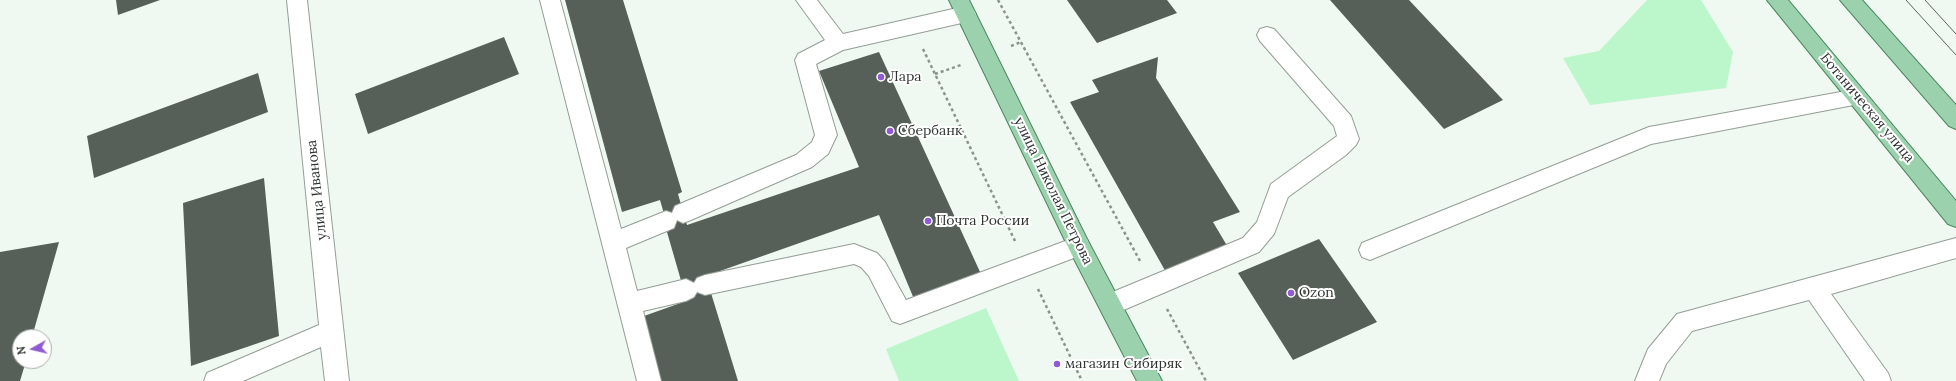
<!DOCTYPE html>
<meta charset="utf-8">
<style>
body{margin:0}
#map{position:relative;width:1956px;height:381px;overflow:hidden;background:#eff9f1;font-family:Lora,serif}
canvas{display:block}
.north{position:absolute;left:12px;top:329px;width:40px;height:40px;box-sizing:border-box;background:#fff;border:1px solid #acadac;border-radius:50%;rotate:262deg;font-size:11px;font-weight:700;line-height:16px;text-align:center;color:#2f3330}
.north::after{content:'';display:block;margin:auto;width:14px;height:18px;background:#915ad2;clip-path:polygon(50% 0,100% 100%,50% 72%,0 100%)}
</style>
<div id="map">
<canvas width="1956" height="381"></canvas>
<div class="north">N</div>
</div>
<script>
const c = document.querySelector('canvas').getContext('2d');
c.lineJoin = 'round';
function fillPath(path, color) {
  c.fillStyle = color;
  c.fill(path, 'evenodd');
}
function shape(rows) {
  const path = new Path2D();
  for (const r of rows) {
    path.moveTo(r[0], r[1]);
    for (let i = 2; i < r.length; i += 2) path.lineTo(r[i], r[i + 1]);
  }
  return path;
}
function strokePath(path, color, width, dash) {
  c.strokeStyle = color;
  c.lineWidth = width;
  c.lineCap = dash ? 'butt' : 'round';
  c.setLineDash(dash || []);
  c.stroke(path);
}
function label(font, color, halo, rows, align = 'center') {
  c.font = font + ' Lora,serif';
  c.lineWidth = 4;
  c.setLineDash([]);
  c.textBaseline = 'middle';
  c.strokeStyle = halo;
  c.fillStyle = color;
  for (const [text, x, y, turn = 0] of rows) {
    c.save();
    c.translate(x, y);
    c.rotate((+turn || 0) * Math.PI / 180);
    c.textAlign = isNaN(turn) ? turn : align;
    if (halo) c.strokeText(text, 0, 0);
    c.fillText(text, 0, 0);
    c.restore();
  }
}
const green = shape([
 [1647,0,1701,0,1733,52,1726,88,1590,105,1563,58,1599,51],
 [986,308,1019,381,899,381,886,349]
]);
const building = shape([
 [116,0,160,0,118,15],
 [565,0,623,0,682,192,678,194,687,225,859,167,819,71,879,52,981,274,914,299,879,215,703,277,711,293,738,381,661,381,644,316,689,300,686,290,682,284,667,232,669,231,660,200,622,212],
 [1067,0,1167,0,1177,13,1097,43],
 [1330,0,1409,0,1503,100,1444,129],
 [504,37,519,74,368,134,355,94],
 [1158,57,1156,78,1240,212,1213,222,1229,249,1167,274,1070,102,1099,92,1092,80],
 [258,73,268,112,94,178,87,136],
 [264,178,279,336,191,366,183,203],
 [1319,239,1377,322,1293,360,1238,273],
 [59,242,32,337,20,337,20,361,26,361,20,381,0,381,0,252]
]);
const path = shape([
 [998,0,1140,261],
 [1011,46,1021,42],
 [923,49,1015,241],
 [935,74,961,65],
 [1038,289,1082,381],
 [1167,309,1206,381]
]);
const minor = shape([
 [287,0,307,0,349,381,325,381,321,347,243,381,204,381,207,373,319,325,287,0],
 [540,0,560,0,621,229,666,211,672,213,675,206,796,155,812,142,815,135,795,60,798,54,825,40,796,0,817,0,843,34,966,6,973,9,976,14,973,19,966,22,843,50,816,64,837,135,828,154,812,167,691,220,683,223,677,220,674,228,626,248,637,291,686,279,694,283,697,278,705,275,854,244,877,253,885,262,906,300,1079,236,1087,239,1090,246,1087,253,900,324,892,321,869,276,861,267,854,264,705,295,697,292,694,297,686,301,643,311,661,381,637,381,540,0],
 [1267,27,1274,29,1351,116,1359,139,1356,145,1346,155,1288,197,1274,234,1259,252,1119,312,1111,315,1103,312,1099,304,1103,296,1243,238,1257,222,1271,184,1337,136,1334,126,1260,41,1257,35,1260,29,1267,27],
 [1857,89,1864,91,1867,97,1864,103,1651,144,1370,260,1362,257,1359,250,1362,243,1649,127,1857,89],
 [1956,238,1956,258,1831,294,1888,373,1891,381,1865,381,1809,300,1692,331,1666,364,1659,381,1635,381,1648,349,1677,314,1956,238]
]);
const major = shape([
 [949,0,969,0,1087,239,1162,381,1137,381,1071,253,949,0],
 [1767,0,1788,0,1956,201,1956,227,1948,224,1767,0],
 [1840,0,1862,0,1956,105,1956,129,1949,126,1840,0]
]);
const tram = shape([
 [1906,0,1956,55],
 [1925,0,1956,34]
]);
const markers = [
 [881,77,4,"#915ad2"],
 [890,131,4,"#915ad2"],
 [928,221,4,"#915ad2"],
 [1291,293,4,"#915ad2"],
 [1057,364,4,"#915ad2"]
];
const poiNames = [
 ["Лара",889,77],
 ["Сбербанк",898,131],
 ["Почта России",936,221],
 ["Ozon",1299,293],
 ["магазин Сибиряк",1065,364]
];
const streetNames = [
 ["Ботаническая улица",1867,108,50],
 ["улица Иванова",317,190,-96],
 ["улица Николая Петрова",1053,191,64]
];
fillPath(green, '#bcf6cb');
fillPath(building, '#565f58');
strokePath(minor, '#949d96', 2);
strokePath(major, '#4b865e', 2);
strokePath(path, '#8c938d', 2.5, [3, 3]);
fillPath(minor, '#fff');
fillPath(major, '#9cd1ad');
strokePath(tram, '#5c615d', 1);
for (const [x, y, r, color] of markers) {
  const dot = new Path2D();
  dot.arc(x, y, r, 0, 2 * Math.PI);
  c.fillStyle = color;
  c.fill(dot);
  strokePath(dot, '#fff', 1.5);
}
label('14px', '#2f3330', '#fff', poiNames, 'left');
label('14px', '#2f3330', '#fff', streetNames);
</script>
